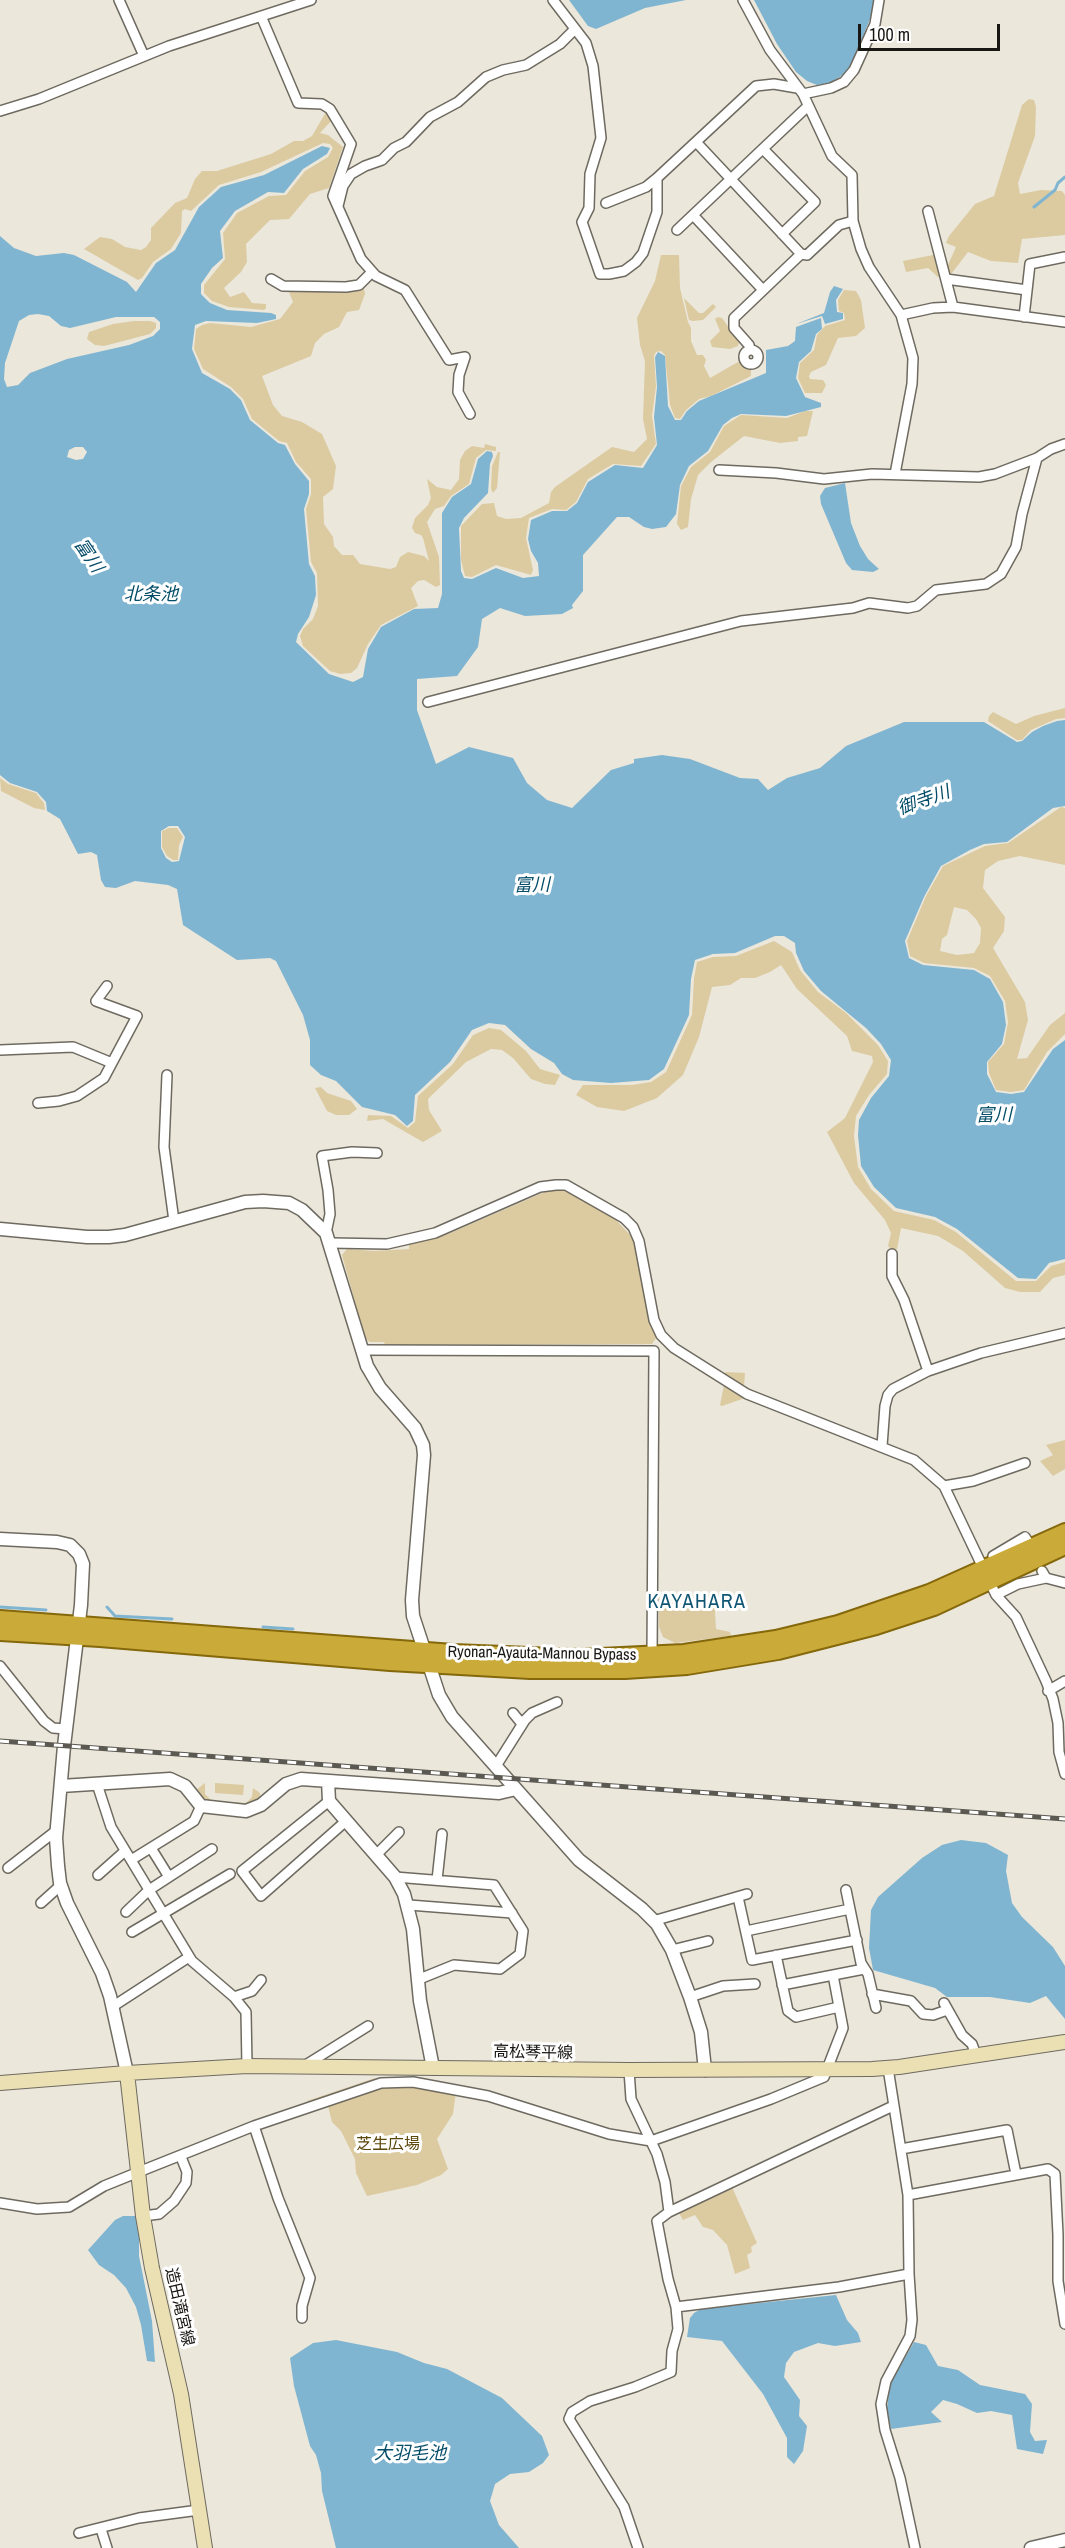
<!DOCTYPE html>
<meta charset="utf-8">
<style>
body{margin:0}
#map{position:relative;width:1065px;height:2548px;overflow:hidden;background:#ebe7db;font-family:"Archivo Narrow",sans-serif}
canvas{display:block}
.scale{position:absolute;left:858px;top:24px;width:142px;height:27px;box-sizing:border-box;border:3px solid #191713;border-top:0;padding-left:8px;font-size:18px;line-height:21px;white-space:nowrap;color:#191713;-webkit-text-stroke:4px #fff;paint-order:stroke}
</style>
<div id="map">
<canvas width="1065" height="2548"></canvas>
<div class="scale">100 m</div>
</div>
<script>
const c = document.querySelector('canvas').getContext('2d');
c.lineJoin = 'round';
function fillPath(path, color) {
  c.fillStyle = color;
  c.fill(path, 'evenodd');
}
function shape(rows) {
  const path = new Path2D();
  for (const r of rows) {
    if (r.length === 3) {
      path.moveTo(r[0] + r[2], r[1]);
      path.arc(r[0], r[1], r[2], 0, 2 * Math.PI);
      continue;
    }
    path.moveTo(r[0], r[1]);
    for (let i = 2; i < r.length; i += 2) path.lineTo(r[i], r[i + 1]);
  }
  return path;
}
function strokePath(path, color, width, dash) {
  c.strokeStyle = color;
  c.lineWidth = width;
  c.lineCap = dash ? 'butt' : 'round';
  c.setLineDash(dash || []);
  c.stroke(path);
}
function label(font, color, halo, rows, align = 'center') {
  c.font = font + ' "Archivo Narrow","Noto Sans JP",sans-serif';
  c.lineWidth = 6;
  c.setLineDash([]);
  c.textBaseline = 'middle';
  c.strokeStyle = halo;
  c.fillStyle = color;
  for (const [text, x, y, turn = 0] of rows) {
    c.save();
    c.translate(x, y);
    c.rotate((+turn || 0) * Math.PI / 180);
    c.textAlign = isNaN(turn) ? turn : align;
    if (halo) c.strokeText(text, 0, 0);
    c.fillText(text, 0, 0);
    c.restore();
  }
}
const green = shape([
 [1029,99,1034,100,1036,107,1035,136,1018,183,1020,194,1041,190,1062,191,1065,195,1065,235,1022,239,1018,263,991,261,968,252,952,273,938,277,928,268,906,272,903,261,933,255,947,267,956,247,946,243,949,236,975,204,994,196,1022,105],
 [326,112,331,121,320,133,328,135,343,147,329,188,310,194,289,219,270,220,246,244,247,262,241,272,224,288,230,297,244,292,252,303,266,304,266,308,264,310,229,307,212,301,204,293,204,285,225,259,223,233,237,213,269,196,286,195,305,171,328,157,333,148,330,144,323,143,261,172,219,185,191,211,185,209,182,211,181,233,171,249,153,262,142,278,138,280,84,249,100,237,112,239,125,247,141,250,146,247,151,240,151,228,175,203,187,198,195,179,202,171,217,171,271,154,294,141,303,141,312,136],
 [661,255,679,255,680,288,688,322,691,328,691,341,697,355,703,355,706,360,704,366,710,378,738,362,746,364,751,369,751,376,711,396,699,399,686,410,680,419,675,418,670,405,665,355,661,351,656,352,654,356,656,386,652,416,656,444,641,466,613,464,588,479,576,502,566,510,552,509,529,518,526,538,533,570,531,575,496,565,472,577,465,576,461,560,461,526,482,504,494,503,497,516,506,519,521,518,549,503,551,492,555,487,612,447,634,452,647,439,643,419,645,361,640,345,637,318,655,281],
 [305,288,364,288,365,294,359,310,347,312,339,327,324,334,315,343,311,356,262,376,273,405,282,416,302,422,322,434,336,466,333,489,323,497,324,524,333,537,334,546,342,555,353,555,360,564,390,569,396,567,400,557,408,552,424,556,429,561,423,538,421,535,415,533,412,528,415,518,428,505,431,498,427,479,437,487,451,490,459,479,460,460,465,451,472,446,484,448,485,444,496,447,496,451,486,450,476,458,469,484,451,496,444,506,435,509,427,522,439,557,440,585,436,587,424,580,418,581,411,588,418,606,381,625,368,644,357,668,351,673,340,674,330,671,303,646,300,636,303,629,313,619,318,606,317,573,311,562,306,509,311,494,311,479,296,462,287,443,279,441,252,419,243,399,231,387,203,369,194,349,196,329,202,325,210,323,251,327,280,319,293,302,289,292],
 [844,290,856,291,861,300,865,328,856,336,838,338,826,365,811,372,809,376,810,379,823,380,826,385,822,393,805,393,798,378,800,363,814,350,817,335,825,326,845,320,844,313,839,311,838,300],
 [684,298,699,313,703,313,713,304,716,307,703,320,693,321,689,320],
 [718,317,722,318,739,342,738,346,730,349,712,347,710,341,720,331,715,319],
 [134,321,150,321,156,323,156,328,150,334,104,346,95,345,87,339,89,332,113,324],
 [805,411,813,411,807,436,798,437,798,441,780,443,744,436,711,462,698,475,691,499,688,527,681,530,677,524,681,486,691,467,710,452,724,426,741,415,787,418],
 [498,452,500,452,497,488,493,493,491,489,492,466],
 [1065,708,1065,718,1056,719,1031,730,1022,740,1017,740,988,721,989,716,993,712,1016,724,1034,716],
 [0,778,8,784,36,793,44,803,45,810,34,808,1,791],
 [1061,807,1065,808,1065,865,1020,856,998,861,985,870,983,888,1005,917,1004,931,993,948,1025,1002,1028,1020,1017,1059,1027,1058,1050,1025,1065,1013,1065,1034,1047,1052,1024,1090,1011,1092,996,1090,989,1073,988,1062,1004,1044,1008,1022,1005,1001,990,976,974,968,924,963,910,956,907,941,926,896,943,866,985,846,1008,843],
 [954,907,967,910,976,919,981,928,980,943,974,953,957,955,940,951,942,939,947,935],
 [169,828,177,828,183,837,179,845,178,860,173,860,167,856,162,847,162,831],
 [774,941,792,952,800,970,818,992,846,1013,878,1045,888,1061,887,1074,869,1095,856,1116,854,1136,858,1167,871,1189,894,1211,934,1220,956,1232,1016,1281,1036,1281,1051,1266,1065,1262,1065,1275,1053,1278,1040,1292,1020,1292,1005,1288,963,1251,938,1236,901,1228,897,1249,892,1250,888,1246,891,1233,885,1220,854,1183,827,1132,845,1118,873,1062,872,1056,852,1051,847,1036,797,989,781,965,770,972,755,978,741,978,730,985,712,987,699,1037,683,1075,657,1098,624,1111,597,1107,576,1095,583,1085,632,1085,651,1082,666,1072,692,1015,694,978,697,962,713,957,736,956],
 [489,1028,501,1030,526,1051,540,1069,560,1075,555,1085,545,1084,531,1079,513,1058,502,1050,491,1049,466,1062,428,1099,429,1110,442,1131,423,1142,383,1119,367,1121,368,1115,391,1116,408,1128,415,1122,418,1096,453,1064,473,1035],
 [321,1087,327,1093,351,1101,357,1109,349,1115,336,1115,327,1111,315,1088],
 [559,1190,570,1192,614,1218,633,1238,648,1313,656,1338,652,1344,385,1345,384,1342,370,1342,365,1338,342,1255,347,1249,374,1251,409,1249,409,1243,448,1234,547,1191],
 [726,1372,745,1373,744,1386,724,1374],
 [724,1385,745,1398,722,1406,720,1405],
 [1065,1440,1065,1469,1053,1476,1040,1461,1053,1455,1046,1445],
 [714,1595,716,1629,730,1632,731,1636,675,1643,663,1637,659,1627,659,1596],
 [205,1783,205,1794,212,1801,246,1803,252,1797,253,1788,260,1793,260,1798,259,1801,247,1806,203,1801,196,1790],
 [215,1783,244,1785,243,1795,215,1793],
 [375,2078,374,2083,308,2105,307,2101],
 [412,2083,456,2092,453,2114,437,2139,448,2169,441,2175,417,2185,367,2196,356,2173,355,2159,341,2131,332,2122,327,2102,381,2085],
 [732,2187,757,2243,751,2247,752,2252,747,2255,750,2268,735,2274,727,2245,713,2230,703,2227,695,2215,683,2220,679,2213]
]);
const water = shape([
 [569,0,686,0,645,8,596,29,588,26],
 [754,0,875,0,870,19,849,71,830,83,817,85,807,81,796,72,777,44],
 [322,146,330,148,327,154,303,169,284,193,268,192,235,211,220,231,223,258,212,268,201,284,201,294,210,303,227,310,271,313,276,315,276,319,257,323,206,321,195,325,192,349,202,373,230,389,241,400,250,420,278,443,285,445,295,464,309,481,309,494,304,509,309,564,315,576,316,595,309,617,298,634,296,642,329,674,353,682,363,677,368,649,381,627,414,609,438,608,442,594,442,513,452,497,471,484,478,459,487,451,492,452,493,456,490,464,488,493,464,518,459,528,461,571,464,578,472,579,496,568,523,578,539,576,538,563,531,551,528,539,531,520,552,511,567,511,577,503,588,482,615,465,643,468,657,445,654,417,657,387,655,357,658,352,665,356,668,406,675,420,681,420,687,411,699,401,766,373,766,350,788,346,795,341,796,327,821,318,822,329,816,334,811,351,799,362,796,378,805,397,821,403,821,407,786,416,741,414,732,418,723,425,708,451,689,466,680,485,676,514,666,527,652,529,644,527,629,517,617,517,583,555,583,591,572,605,573,608,562,614,525,616,500,608,482,619,478,647,457,676,417,679,417,710,436,764,469,747,513,758,527,783,547,800,572,808,611,770,634,763,634,759,662,755,690,759,740,778,758,779,768,790,787,778,820,768,846,746,904,722,984,722,1017,742,1022,741,1032,732,1043,726,1057,721,1065,720,1065,806,1053,808,1007,842,984,844,970,850,941,866,924,897,905,941,909,958,923,965,974,970,990,979,1003,1002,1006,1025,1002,1044,987,1062,987,1074,996,1092,1011,1094,1024,1092,1053,1049,1065,1040,1065,1259,1049,1263,1036,1279,1018,1278,957,1229,935,1217,896,1208,874,1187,861,1166,858,1135,859,1120,871,1098,889,1076,891,1060,881,1044,866,1028,821,991,804,971,796,953,795,943,784,936,775,936,735,953,713,954,695,960,691,979,689,1015,664,1069,649,1080,611,1083,573,1080,562,1074,554,1063,531,1049,505,1025,489,1023,472,1030,450,1062,415,1095,413,1121,407,1126,395,1115,362,1107,336,1081,321,1075,310,1065,310,1040,303,1015,276,961,270,958,237,960,183,925,177,889,168,885,135,881,116,888,105,887,101,880,97,855,91,852,78,854,60,819,47,811,46,802,37,792,10,783,0,775,0,236,14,248,36,256,64,253,74,255,127,282,136,292,156,263,175,250,199,207,221,187,264,175],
 [38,314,49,316,61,326,70,328,116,317,154,317,160,322,160,329,153,336,129,345,67,359,30,373,18,385,7,387,4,379,5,363,19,321,29,315],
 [75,447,83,447,87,452,83,459,76,460,67,457,69,450],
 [169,826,178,826,185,837,179,861,172,862,166,858,161,848,161,831],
 [834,286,843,289,836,300,837,312,843,313,843,319,825,324,822,316,796,324,824,313,830,292],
 [845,483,851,523,860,546,868,559,879,569,873,572,852,570,846,563,821,504,820,496,825,488],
 [961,1840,986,1843,1008,1855,1006,1871,1012,1903,1022,1917,1053,1947,1065,1966,1065,2019,1046,1996,1030,2003,990,1997,947,1997,935,1988,873,1970,869,1948,871,1910,878,1897,922,1858,942,1845],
 [123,2216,139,2216,139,2256,152,2321,155,2362,147,2361,141,2325,136,2307,126,2288,114,2275,99,2265,88,2250,115,2220],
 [836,2295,847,2320,858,2333,861,2342,835,2346,818,2343,794,2352,786,2363,784,2377,800,2400,799,2416,807,2426,803,2451,794,2464,787,2457,787,2438,763,2394,722,2341,687,2337,690,2318,694,2313,701,2309],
 [336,2340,397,2352,424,2363,447,2369,502,2398,542,2436,549,2455,543,2463,529,2472,510,2474,495,2484,490,2501,499,2525,519,2548,336,2548,322,2491,321,2473,316,2455,310,2446,294,2386,290,2358,313,2343],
 [914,2342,926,2345,938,2366,958,2370,980,2385,1025,2394,1032,2404,1030,2432,1035,2441,1047,2440,1043,2454,1017,2449,1012,2415,991,2411,977,2413,957,2404,943,2400,931,2412,942,2422,891,2429,887,2408,890,2384]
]);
const stream = shape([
 [1034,207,1055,190,1058,183,1065,177],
 [0,1607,46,1610],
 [107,1607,115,1616,172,1619],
 [263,1627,293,1629]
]);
const minor = shape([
 [119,0,144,56],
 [553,0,586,43,593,66,601,138,590,174,589,208,582,222,600,274,609,274,624,271,636,262,643,253,657,212,657,178,756,86,774,84,797,88],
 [743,0,770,50,803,94,832,156,852,175,853,221,861,249,869,267,901,315,933,308,953,307,1065,322],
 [261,16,298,103,322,104,330,109,351,144,333,196,361,259,376,276,405,290,449,360,465,357,459,375,458,392,470,414],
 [803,94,831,88,844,82,854,70,875,24,879,0],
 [0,111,39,99,169,46,311,0],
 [697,143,801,254],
 [763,149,815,202,782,234],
 [606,203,646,187,657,178],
 [338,206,343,186,351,174,365,166,382,160,394,148,406,142,430,117,458,102,486,77,503,70,526,65,560,44,574,30],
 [928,211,953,307],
 [693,215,763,290],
 [677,230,808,106],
 [271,279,283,286,346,287,359,285,372,272],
 [946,279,1027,290],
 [1024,317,1030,264,1065,257],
 [750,350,749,345,734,328,734,318,801,254,807,255,839,225,853,221],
 [751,357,7],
 [719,470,776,473,824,479,872,474,979,477,995,474,1037,458],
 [895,474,912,384,913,358,901,315],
 [428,702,741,621,853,608,869,603,908,608,917,606,936,590,986,584,1001,574,1016,547,1022,514,1037,458,1051,449,1065,444],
 [0,1050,73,1047,112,1063],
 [167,1075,164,1147,174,1221],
 [38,1103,59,1101,77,1096,104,1078,137,1016,96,1001,107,986],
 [326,1233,330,1214,328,1190,322,1156,352,1152,377,1153],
 [331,1243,387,1244,435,1233,540,1187,556,1185,566,1185,624,1218,633,1227,639,1241,654,1320,661,1335,674,1348,747,1394,914,1460,944,1486,996,1595,1016,1617,1046,1681,1053,1699,1058,1723,1059,1752,1065,1774],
 [892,1254,892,1276,904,1300,928,1371],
 [361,1350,654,1351,652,1655],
 [882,1446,885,1406,888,1395,893,1389,928,1371,981,1353,1065,1333],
 [944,1486,973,1481,1025,1463],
 [993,1556,1025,1537,1027,1540],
 [1046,1578,1065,1583],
 [996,1595,1018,1584,1046,1578,1042,1571],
 [0,1666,44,1721,53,1728,66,1729],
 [1048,1691,1065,1681],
 [513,1713,522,1724],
 [496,1766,525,1720,532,1713,557,1702],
 [97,1784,111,1827,192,1961,234,1997,246,2012,247,2066],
 [329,1801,242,1871,261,1896,346,1821],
 [151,1848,169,1877],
 [376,1855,399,1832],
 [131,1860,194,1821,201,1806],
 [8,1868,57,1830],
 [98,1875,125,1851],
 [395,1877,494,1885,523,1931,520,1954,500,1969,454,1965,417,1980],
 [437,1880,442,1834],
 [846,1890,861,1963,868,1974,876,2008],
 [738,1897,752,1960,857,1940],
 [41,1903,61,1885],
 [409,1905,512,1913],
 [126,1912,149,1890,212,1849],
 [653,1921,747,1894],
 [746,1931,850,1909],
 [132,1932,230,1874],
 [672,1950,708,1941],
 [776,1955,788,2011,796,2017,839,2007],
 [782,1985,864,1969],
 [872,1994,911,2001,923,2014,933,2015,947,2010],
 [234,1997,252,1991,261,1980],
 [690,1997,723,1986,755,1984],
 [944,2003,962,2035,972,2044,976,2055],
 [112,2007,189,1957],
 [304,2066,368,2026],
 [888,2068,908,2195,909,2274,912,2320,910,2336,886,2381,881,2404,885,2430,900,2478,915,2548],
 [629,2070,631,2099,657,2154,665,2182,669,2212,657,2221,668,2279,676,2307,678,2329,672,2351,671,2372,635,2387,590,2401,572,2412,569,2419,624,2507,638,2548],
 [254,2126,278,2198,310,2278,302,2306,302,2318],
 [901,2149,1007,2130,1016,2174],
 [908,2195,1048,2169,1055,2174,1058,2235,1058,2281,1065,2324],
 [0,2203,37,2209,69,2207,104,2186,146,2169,254,2126,381,2083,413,2082,488,2096,609,2134,651,2141,771,2099,824,2077,843,2028,833,1975],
 [669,2212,893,2106],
 [143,2216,159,2214,174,2201,186,2183,187,2172,181,2157],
 [676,2307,839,2287,909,2274],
 [101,2529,107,2548],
 [79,2533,139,2518,199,2510]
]);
const tertiary = shape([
 [0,1229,87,1237,109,1237,125,1235,245,1202,263,1201,289,1203,302,1210,326,1233,367,1366,380,1388,415,1428,423,1445,424,1455,412,1600,413,1616,439,1695,452,1717,579,1860,642,1909,657,1924,672,1950,690,1997,701,2032,705,2070],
 [0,1539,57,1542,70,1545,79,1554,83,1564,81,1605,64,1746,56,1838,58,1866,60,1883,67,1903,102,1973,110,1996,127,2073],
 [328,1781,329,1801,395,1877,404,1894,413,1929,420,2001,433,2068],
 [61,1786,170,1779,185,1786,201,1806,246,1811,261,1805,286,1784,301,1779,499,1793,516,1789],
 [1031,2548,1065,2540]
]);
const secondary = shape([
 [127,2073,143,2216,152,2268,181,2394,205,2548],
 [0,2083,127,2073,247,2066,629,2070,872,2069,899,2067,1065,2042]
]);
const trunk = shape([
 [0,1619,453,1653,580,1658,684,1653,776,1639,838,1624,929,1593,1065,1532],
 [0,1632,100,1638,390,1662,530,1670,625,1670,687,1666,778,1651,876,1626,934,1607,1065,1546]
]);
const rail = shape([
 [0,1741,1065,1819]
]);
const streetNames = [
 ["Ryonan-Ayauta-Mannou Bypass",542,1654,1],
 ["高松琴平線",533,2053,1],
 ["造田滝宮線",179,2307,77]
];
const parkNames = [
 ["芝生広場",388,2145]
];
const waterNames = [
 ["富川",88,556,56],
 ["北条池",151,595],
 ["御寺川",924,801,-20],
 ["富川",532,886,-1],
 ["富川",994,1116,-1],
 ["大羽毛池",410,2454]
];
const quarterNames = [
 ["KAYAHARA",697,1603]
];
fillPath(green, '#dccba1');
fillPath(water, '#80b5d1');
strokePath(stream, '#80b5d1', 3);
strokePath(minor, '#6e6a60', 12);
strokePath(tertiary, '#6e6a60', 15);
strokePath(secondary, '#6e6a60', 16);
strokePath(trunk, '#84680b', 20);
strokePath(minor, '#fff', 9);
strokePath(tertiary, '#fff', 12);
strokePath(secondary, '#ebdfb4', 14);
strokePath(trunk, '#caaa38', 16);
strokePath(rail, '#5b5952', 5);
strokePath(rail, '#fff', 3, [9]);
label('16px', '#191713', '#fff', streetNames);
label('16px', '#5b4709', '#fff', parkNames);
label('italic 18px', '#034d69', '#fff', waterNames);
c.letterSpacing = '1.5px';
label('20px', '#115774', '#fff', quarterNames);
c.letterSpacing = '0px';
</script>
